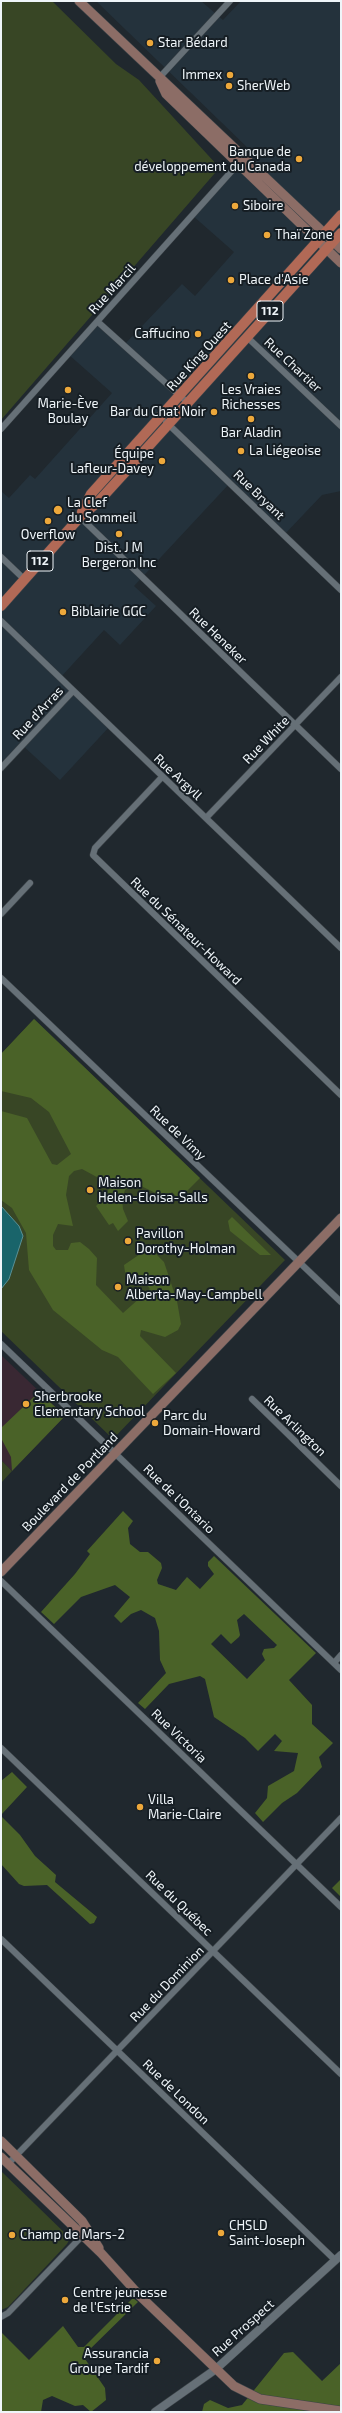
<!DOCTYPE html>
<meta charset="utf-8">
<style>
body{margin:0}
#map{position:relative;width:342px;height:2413px;overflow:hidden;background:#20282e;font-family:"Exo 2",sans-serif}
canvas{display:block}
.frame{position:absolute;inset:0;border:2px solid #eff5f9;pointer-events:none}
</style>
<div id="map">
<canvas width="342" height="2413"></canvas>
<div class="frame"></div>
</div>
<script>
const c = document.querySelector('canvas').getContext('2d');
c.lineJoin = 'round';
function fillPath(path, color) {
  c.fillStyle = color;
  c.fill(path, 'evenodd');
}
function shape(rows) {
  const path = new Path2D();
  for (const r of rows) {
    path.moveTo(r[0], r[1]);
    for (let i = 2; i < r.length; i += 2) path.lineTo(r[i], r[i + 1]);
  }
  return path;
}
function strokePath(path, color, width, dash) {
  c.strokeStyle = color;
  c.lineWidth = width;
  c.lineCap = dash ? 'butt' : 'round';
  c.setLineDash(dash || []);
  c.stroke(path);
}
function label(font, color, halo, rows, align = 'center') {
  c.font = font + ' "Exo 2",sans-serif';
  c.lineWidth = 4;
  c.setLineDash([]);
  c.textBaseline = 'middle';
  c.strokeStyle = halo;
  c.fillStyle = color;
  for (const [text, x, y, turn = 0] of rows) {
    c.save();
    c.translate(x, y);
    c.rotate((+turn || 0) * Math.PI / 180);
    c.textAlign = isNaN(turn) ? turn : align;
    if (halo) c.strokeText(text, 0, 0);
    c.fillText(text, 0, 0);
    c.restore();
  }
}
const built = shape([
 [96,1,201,1,223,20,241,1,341,1,341,491,322,495,284,535,230,483,134,586,156,606,120,645,104,630,60,678,110,726,60,780,20,743,1,763,1,491,9,498,30,475,35,479,112,393,68,354,97,322,124,345,182,284,195,296,234,252,192,215,251,151]
]);
const education = shape([
 [1,1355,65,1416,12,1471,1,1460]
]);
const green = shape([
 [1,1,52,1,116,64,139,80,218,166,215,173,1,420],
 [34,1019,285,1260,113,1439,1,1331,1,1054],
 [1,1460,12,1471,1,1483],
 [1,2171,70,2238,67,2244,8,2307,1,2310]
]);
const forest = shape([
 [34,1019,200,1178,179,1199,172,1192,166,1198,141,1186,129,1186,125,1190,122,1199,123,1209,128,1221,118,1231,113,1223,109,1225,96,1206,106,1196,109,1188,106,1182,82,1169,74,1171,69,1176,66,1195,73,1226,58,1224,53,1235,53,1246,56,1250,68,1250,71,1243,80,1242,89,1249,97,1258,96,1285,123,1313,150,1289,138,1274,133,1278,125,1272,124,1265,146,1250,155,1253,164,1262,177,1301,181,1324,178,1330,165,1337,141,1330,140,1336,176,1373,153,1394,118,1357,102,1350,53,1310,29,1270,26,1233,12,1208,1,1200,1,1111,27,1118,52,1164,57,1165,71,1154,49,1112,31,1098,1,1091,1,1054],
 [232,1217,271,1255,260,1255,230,1231,228,1221],
 [39,1392,65,1416,12,1471,11,1457,1,1438,1,1428],
 [123,1511,133,1521,128,1528,130,1544,140,1552,148,1552,161,1563,162,1568,157,1580,158,1584,176,1590,187,1577,200,1589,214,1574,208,1566,208,1562,214,1556,316,1653,289,1680,312,1705,312,1724,333,1743,319,1757,322,1767,297,1793,282,1803,263,1822,255,1813,267,1798,268,1786,294,1771,298,1753,274,1751,282,1741,275,1734,258,1751,245,1738,214,1717,205,1679,200,1676,169,1684,145,1709,138,1703,166,1673,160,1660,159,1631,155,1618,141,1610,131,1614,121,1623,114,1616,130,1597,115,1585,81,1597,54,1624,41,1612,75,1574,90,1554,87,1551],
 [244,1614,277,1645,274,1648,264,1649,262,1654,265,1660,247,1679,211,1644,221,1634,231,1644,239,1637,240,1635,237,1620],
 [12,1772,27,1787,1,1815,1,1781],
 [1,1816,20,1835,35,1856,56,1875,55,1882,97,1917,94,1923,90,1924,47,1885,24,1886,19,1884,1,1864],
 [341,1879,341,1897,332,1888],
 [133,2298,138,2302,83,2356,105,2388,106,2400,91,2412,83,2405,75,2406,52,2396,43,2400,41,2412,1,2412,1,2332,29,2360,63,2326,78,2347,84,2347],
 [293,2352,322,2381,341,2363,341,2412,202,2412,204,2404,210,2400,228,2408,242,2405,284,2353]
]);
const water = shape([
 [1,1206,19,1226,23,1236,9,1279,1,1289,1,1206]
]);
const minor = shape([
 [159,78,230,1],
 [98,322,188,403],
 [247,337,341,426],
 [166,422,341,590],
 [1,429,238,164],
 [80,517,341,769],
 [1,557,24,579],
 [1,621,341,948],
 [1,768,73,691],
 [162,777,95,848,93,855,341,1095],
 [206,818,341,677],
 [1,914,30,883],
 [1,978,341,1302],
 [1,1344,341,1670],
 [252,1399,341,1486],
 [1,1581,341,1907],
 [334,1663,341,1655],
 [1,1748,341,2074],
 [1,1939,335,2260],
 [8,2164,341,1818],
 [1,2317,8,2313,84,2234]
]);
const tertiary = shape([
 [155,2412,216,2369,341,2255]
]);
const secondary = shape([
 [79,1,341,249],
 [160,81,166,94,341,263],
 [1,1572,341,1218],
 [1,2141,82,2221,99,2248],
 [1,2157,101,2253,140,2296,234,2386,260,2399,341,2411]
]);
const primary = shape([
 [82,512,91,494,341,215],
 [1,606,80,517,98,502,129,468,341,233]
]);
const markers = [
 [150,43,4,"#eda83b"],
 [230,75,4,"#eda83b"],
 [229,86,4,"#eda83b"],
 [299,159,4,"#eda83b"],
 [235,206,4,"#eda83b"],
 [267,235,4,"#eda83b"],
 [231,280,4,"#eda83b"],
 [198,334,4,"#eda83b"],
 [251,376,4,"#eda83b"],
 [68,390,4,"#eda83b"],
 [214,412,4,"#eda83b"],
 [251,419,4,"#eda83b"],
 [241,451,4,"#eda83b"],
 [162,461,4,"#eda83b"],
 [58,510,5,"#eda83b"],
 [48,521,4,"#eda83b"],
 [119,534,4,"#eda83b"],
 [63,612,4,"#eda83b"],
 [90,1190,4,"#eda83b"],
 [128,1241,4,"#eda83b"],
 [118,1287,4,"#eda83b"],
 [26,1404,4,"#eda83b"],
 [155,1423,4,"#eda83b"],
 [140,1807,4,"#eda83b"],
 [221,2233,4,"#eda83b"],
 [12,2235,4,"#eda83b"],
 [65,2300,4,"#eda83b"],
 [157,2361,4,"#eda83b"]
];
const shields = [
 [270,311,26],
 [40,561,26]
];
const shieldNames = [
 ["112",270,311],
 ["112",40,561]
];
const poiNames = [
 ["Star Bédard",158,43],
 ["Immex",222,75,"right"],
 ["SherWeb",237,86],
 ["Banque de",291,152,"right"],
 ["développement du Canada",291,167,"right"],
 ["Siboire",243,206],
 ["Thaï Zone",275,235],
 ["Place d'Asie",239,280],
 ["Caffucino",190,334,"right"],
 ["Les Vraies",251,390,"center"],
 ["Richesses",251,405,"center"],
 ["Marie-Ève",68,404,"center"],
 ["Boulay",68,419,"center"],
 ["Bar du Chat Noir",206,412,"right"],
 ["Bar Aladin",251,433,"center"],
 ["La Liégeoise",249,451],
 ["Équipe",154,454,"right"],
 ["Lafleur-Davey",154,469,"right"],
 ["La Clef",67,503],
 ["du Sommeil",67,518],
 ["Overflow",48,535,"center"],
 ["Dist. J M",119,548,"center"],
 ["Bergeron Inc",119,563,"center"],
 ["Biblairie GGC",71,612],
 ["Maison",98,1183],
 ["Helen-Eloisa-Salls",98,1198],
 ["Pavillon",136,1234],
 ["Dorothy-Holman",136,1249],
 ["Maison",126,1280],
 ["Alberta-May-Campbell",126,1295],
 ["Sherbrooke",34,1397],
 ["Elementary School",34,1412],
 ["Parc du",163,1416],
 ["Domain-Howard",163,1431],
 ["Villa",148,1800],
 ["Marie-Claire",148,1815],
 ["CHSLD",229,2226],
 ["Saint-Joseph",229,2241],
 ["Champ de Mars-2",20,2235],
 ["Centre jeunesse",73,2293],
 ["de l'Estrie",73,2308],
 ["Assurancia",149,2354,"right"],
 ["Groupe Tardif",149,2369,"right"]
];
const streetNames = [
 ["Rue Marcil",112,289,-48],
 ["Rue King Ouest",199,356,-48],
 ["Rue Chartier",293,365,43],
 ["Rue Bryant",259,495,44],
 ["Rue Heneker",218,636,44],
 ["Rue d'Arras",38,713,-47],
 ["Rue White",266,740,-46],
 ["Rue Argyll",178,777,43],
 ["Rue du Sénateur-Howard",186,931,44],
 ["Rue de Vimy",178,1133,44],
 ["Rue Arlington",295,1426,44],
 ["Boulevard de Portland",70,1482,-46],
 ["Rue de l'Ontario",179,1499,44],
 ["Rue Victoria",179,1736,44],
 ["Rue du Québec",179,1903,44],
 ["Rue du Dominion",167,1984,-46],
 ["Rue de London",176,2092,44],
 ["Rue Prospect",243,2328,-42]
];
fillPath(built, '#24323c');
fillPath(education, '#392833');
fillPath(green, '#384625');
fillPath(forest, '#4a6228');
fillPath(water, '#19646a');
strokePath(water, '#599095', 1);
strokePath(minor, '#3c4348', 7);
strokePath(tertiary, '#3c4348', 9);
strokePath(secondary, '#3c4348', 10);
strokePath(primary, '#3c4348', 11);
strokePath(minor, '#667077', 6);
strokePath(tertiary, '#667077', 8);
strokePath(secondary, '#8c6d66', 9);
strokePath(primary, '#b16956', 10);
for (const [x, y, r, color] of markers) {
  const dot = new Path2D();
  dot.arc(x, y, r, 0, 2 * Math.PI);
  c.fillStyle = color;
  c.fill(dot);
  strokePath(dot, '#161e24', 1.5);
}
for (const [x, y, w] of shields) {
  const box = new Path2D();
  box.roundRect(x - w / 2, y - 10, w, 20, 3);
  c.fillStyle = '#161e24';
  c.fill(box);
  strokePath(box, '#eff5f9', 1);
}
label('bold 12px', '#eff5f9', null, shieldNames);
label('13px', '#eff5f9', '#161e24', poiNames, 'left');
label('13px', '#eff5f9', '#161e24', streetNames);
</script>
